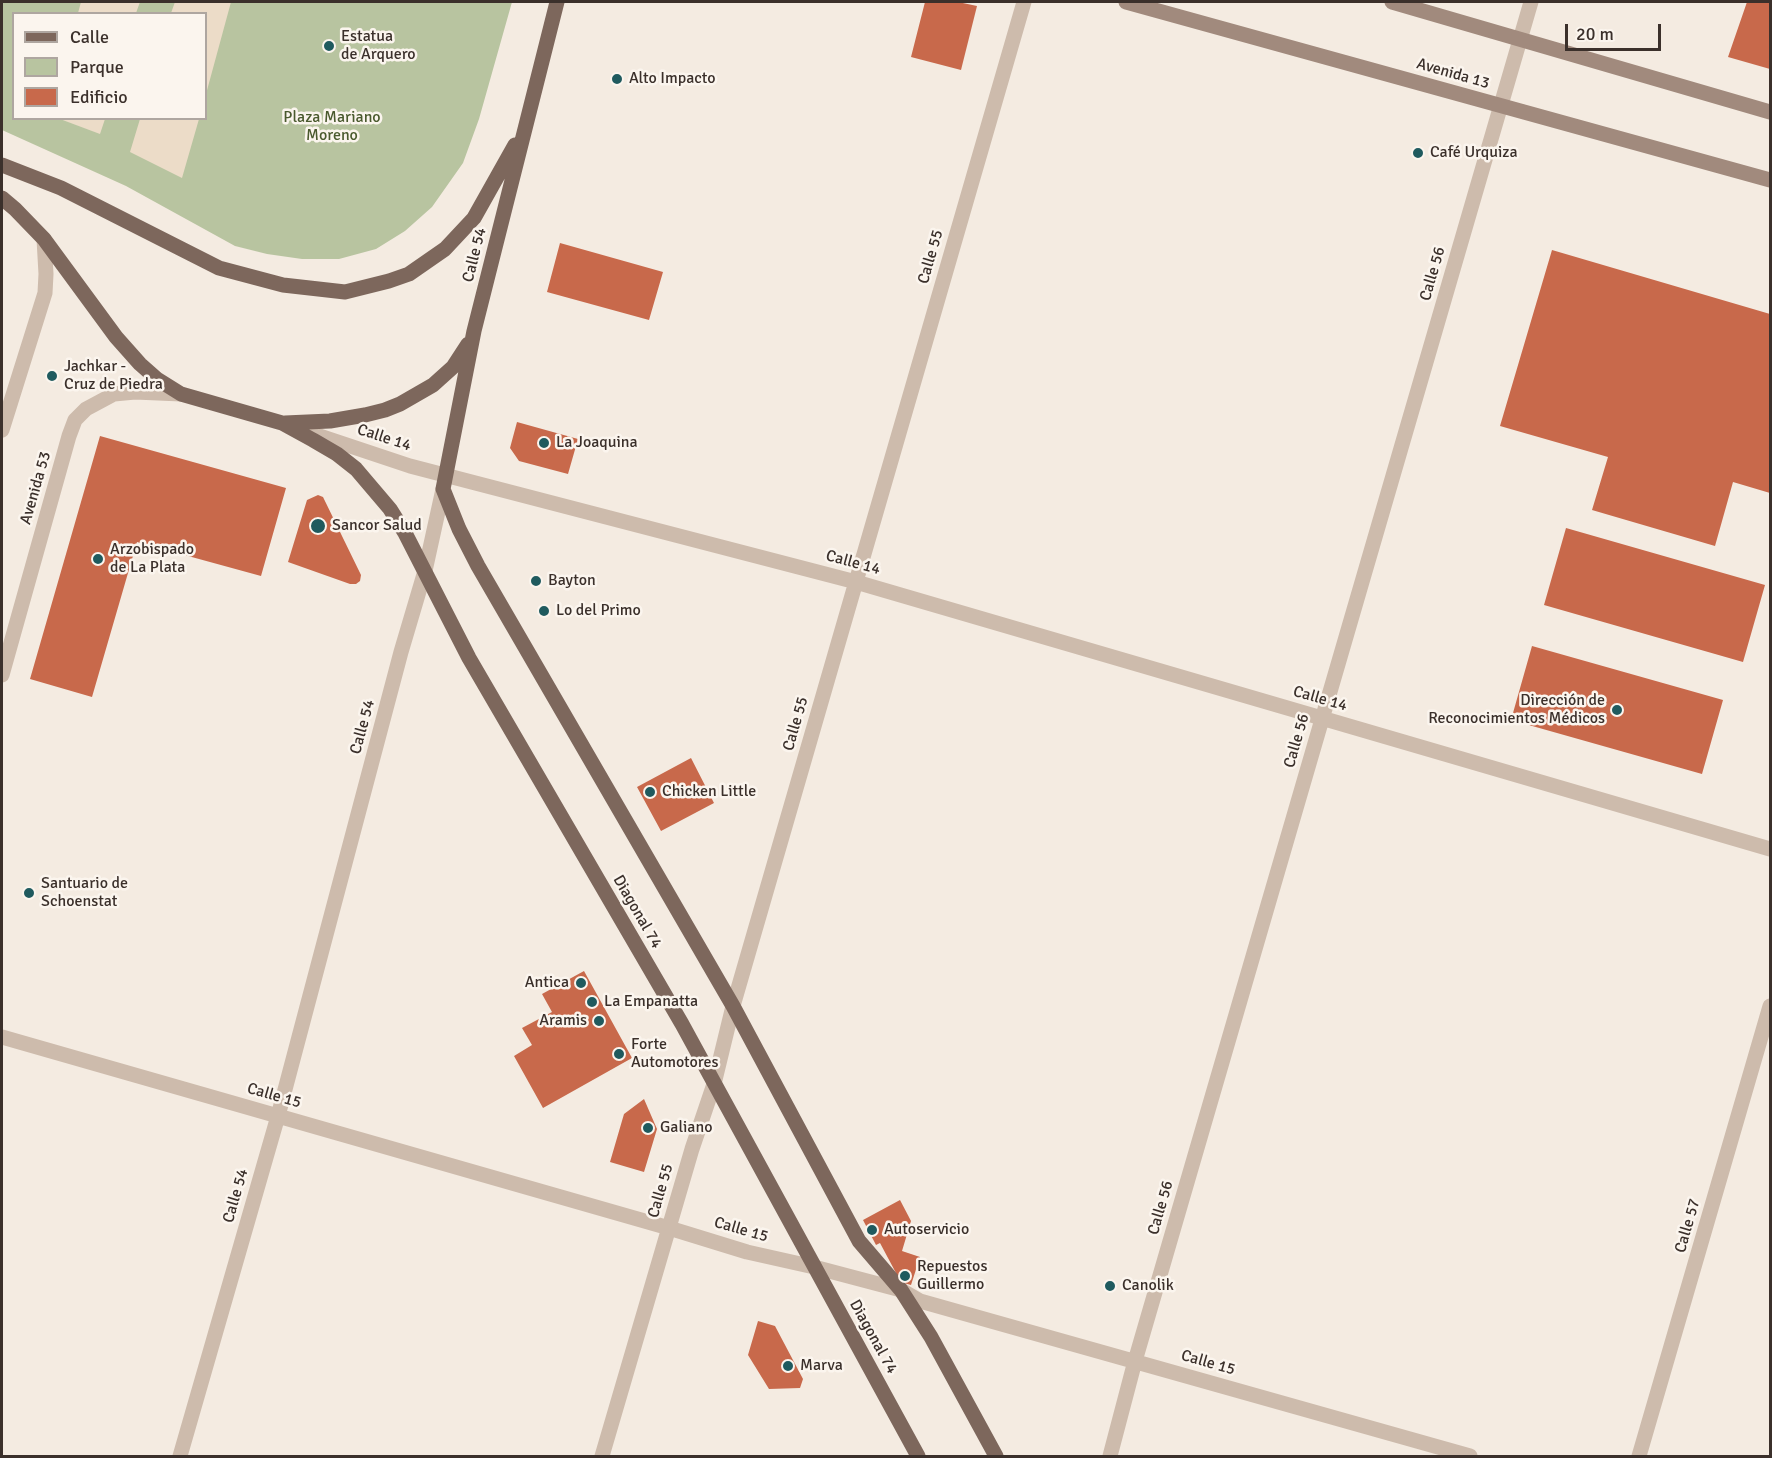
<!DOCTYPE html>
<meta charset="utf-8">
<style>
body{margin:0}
#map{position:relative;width:1772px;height:1458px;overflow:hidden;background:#f4ebe1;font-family:Signika,sans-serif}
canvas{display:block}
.frame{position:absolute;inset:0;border:3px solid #3b302b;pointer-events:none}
.legend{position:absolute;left:12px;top:12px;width:195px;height:108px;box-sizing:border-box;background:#fbf5ee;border:2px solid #aea6a0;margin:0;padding:8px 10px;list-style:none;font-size:18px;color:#3b302b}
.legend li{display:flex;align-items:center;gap:12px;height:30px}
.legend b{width:30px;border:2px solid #aea6a0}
.scale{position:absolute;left:1565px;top:24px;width:96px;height:27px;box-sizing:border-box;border:3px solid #3b302b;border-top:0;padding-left:8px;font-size:18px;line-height:21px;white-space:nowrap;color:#3b302b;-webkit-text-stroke:4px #fbf5ee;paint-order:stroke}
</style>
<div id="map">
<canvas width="1772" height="1458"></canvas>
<div class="frame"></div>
<ul class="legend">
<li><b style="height:8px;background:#7d675c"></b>Calle</li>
<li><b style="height:16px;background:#b8c4a0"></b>Parque</li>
<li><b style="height:16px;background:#c8694b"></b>Edificio</li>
</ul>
<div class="scale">20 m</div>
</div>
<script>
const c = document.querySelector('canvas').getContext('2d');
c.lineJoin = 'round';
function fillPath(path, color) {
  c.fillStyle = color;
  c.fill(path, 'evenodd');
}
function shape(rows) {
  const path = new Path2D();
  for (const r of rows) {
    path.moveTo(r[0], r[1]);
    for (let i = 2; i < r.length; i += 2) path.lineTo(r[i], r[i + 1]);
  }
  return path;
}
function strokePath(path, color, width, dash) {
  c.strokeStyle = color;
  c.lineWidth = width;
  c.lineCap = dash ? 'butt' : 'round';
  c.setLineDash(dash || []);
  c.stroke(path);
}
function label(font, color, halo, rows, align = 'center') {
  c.font = font + ' Signika,sans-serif';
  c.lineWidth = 5;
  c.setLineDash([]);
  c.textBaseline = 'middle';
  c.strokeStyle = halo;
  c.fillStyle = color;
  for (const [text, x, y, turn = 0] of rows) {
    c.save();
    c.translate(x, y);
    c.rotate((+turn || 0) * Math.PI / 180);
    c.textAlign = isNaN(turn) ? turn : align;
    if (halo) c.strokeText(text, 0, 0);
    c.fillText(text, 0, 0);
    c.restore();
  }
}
const green = shape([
 [2,2,512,2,479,119,463,163,432,207,405,231,376,249,339,259,302,259,267,254,235,246,126,186,2,130],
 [14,14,206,14,206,118,14,118]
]);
const plaza = shape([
 [81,2,140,2,136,13,78,13],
 [175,2,231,2,206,94,206,14,171,13],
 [60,119,105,119,100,134],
 [140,119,199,119,182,178,130,152]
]);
const building = shape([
 [925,2,958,2,977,6,961,70,911,57],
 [1747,2,1770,2,1770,69,1728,57],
 [560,243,663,272,649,320,547,292],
 [1552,250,1770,314,1770,493,1733,482,1715,546,1592,510,1608,457,1500,426],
 [517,422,578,439,568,474,519,461,510,448],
 [100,436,286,488,261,576,137,542,92,697,30,679],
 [318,495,323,497,361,575,360,581,356,584,350,584,288,562,307,500],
 [1566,528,1765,585,1743,662,1544,605],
 [1532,646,1723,700,1702,774,1511,720],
 [691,758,714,803,661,831,637,787],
 [584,971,632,1058,543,1108,514,1056,532,1045,522,1028,552,1012,542,994],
 [644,1099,657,1129,644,1172,610,1162,624,1114],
 [900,1200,911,1221,902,1251,920,1257,911,1285,893,1280,896,1273,880,1243,876,1245,863,1220],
 [758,1321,775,1326,803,1379,800,1388,769,1389,748,1355]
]);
const minor = shape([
 [302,430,410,466,856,582,1770,849],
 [2,1037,669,1228,747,1252,814,1267,901,1290,920,1301,1470,1456],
 [180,1456,278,1116,401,652,425,571,443,489],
 [602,1456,692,1149,714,1084,733,1006,1024,2],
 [1110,1456,1135,1361,1531,2],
 [1639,1456,1770,1006]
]);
const tertiary = shape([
 [2,430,45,293,46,274,44,239],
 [2,675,69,436,75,420,86,409,114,394,135,392,181,394]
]);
const secondary = shape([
 [1126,2,1770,180],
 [1392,2,1770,112]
]);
const primary = shape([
 [557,2,474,331,443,489,459,529,478,566,733,1006,859,1241,901,1290,931,1337,996,1456],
 [2,165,61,188,219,268,283,285,345,292,389,281,409,274,445,249,474,218,515,145],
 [2,198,15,209,44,239,116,337,140,364,157,379,181,394,282,423,313,440,337,454,356,469,390,509,405,533,469,658,682,1024,918,1456],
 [285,423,330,421,365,415,385,410,400,404,433,385,453,367,468,344]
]);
const markers = [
 [329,46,6,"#1f5a5e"],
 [617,79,6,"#1f5a5e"],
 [1418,153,6,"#1f5a5e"],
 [52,376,6,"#1f5a5e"],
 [544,443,6,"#1f5a5e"],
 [318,526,8,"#1f5a5e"],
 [98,559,6,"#1f5a5e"],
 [536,581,6,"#1f5a5e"],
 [544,611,6,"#1f5a5e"],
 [1617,710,6,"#1f5a5e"],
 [650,792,6,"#1f5a5e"],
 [29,893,6,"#1f5a5e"],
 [581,983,6,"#1f5a5e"],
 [592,1002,6,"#1f5a5e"],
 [599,1021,6,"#1f5a5e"],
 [619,1054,6,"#1f5a5e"],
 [648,1128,6,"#1f5a5e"],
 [872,1230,6,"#1f5a5e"],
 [905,1276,6,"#1f5a5e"],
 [1110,1286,6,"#1f5a5e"],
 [788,1366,6,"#1f5a5e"]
];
const poiNames = [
 ["Estatua",341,37],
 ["de Arquero",341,55],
 ["Alto Impacto",629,79],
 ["Café Urquiza",1430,153],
 ["Jachkar -",64,367],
 ["Cruz de Piedra",64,385],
 ["La Joaquina",556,443],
 ["Sancor Salud",332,526],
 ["Arzobispado",110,550],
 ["de La Plata",110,568],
 ["Bayton",548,581],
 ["Lo del Primo",556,611],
 ["Dirección de",1605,701,"right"],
 ["Reconocimientos Médicos",1605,719,"right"],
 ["Chicken Little",662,792],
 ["Santuario de",41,884],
 ["Schoenstat",41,902],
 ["Antica",569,983,"right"],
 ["La Empanatta",604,1002],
 ["Aramis",587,1021,"right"],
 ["Forte",631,1045],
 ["Automotores",631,1063],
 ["Galiano",660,1128],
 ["Autoservicio",884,1230],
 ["Repuestos",917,1267],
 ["Guillermo",917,1285],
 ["Canolik",1122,1286],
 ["Marva",800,1366]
];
const streetNames = [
 ["Avenida 13",1453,74,16],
 ["Calle 54",475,255,-76],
 ["Calle 55",931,257,-74],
 ["Calle 56",1433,274,-74],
 ["Calle 14",384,438,18],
 ["Avenida 53",36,488,-74],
 ["Calle 14",853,563,15],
 ["Calle 14",1320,699,16],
 ["Calle 55",796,724,-74],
 ["Calle 54",363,727,-75],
 ["Calle 56",1297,741,-74],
 ["Diagonal 74",637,912,60],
 ["Calle 15",274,1096,16],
 ["Calle 55",661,1191,-74],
 ["Calle 54",236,1196,-74],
 ["Calle 56",1161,1208,-74],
 ["Calle 57",1688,1226,-74],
 ["Calle 15",741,1230,16],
 ["Diagonal 74",873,1337,61],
 ["Calle 15",1208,1363,16]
];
const parkNames = [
 ["Plaza Mariano",332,118],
 ["Moreno",332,136]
];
fillPath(green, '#b8c4a0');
fillPath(plaza, '#ecdcc8');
fillPath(building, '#c8694b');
strokePath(minor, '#cdbbac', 15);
strokePath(tertiary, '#cdbbac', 15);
strokePath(secondary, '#a18a7d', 15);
strokePath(primary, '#7d675c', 15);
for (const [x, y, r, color] of markers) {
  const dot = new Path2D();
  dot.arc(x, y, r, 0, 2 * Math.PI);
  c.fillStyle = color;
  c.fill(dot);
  strokePath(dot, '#fbf5ee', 2);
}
label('16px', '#3b302b', '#fbf5ee', poiNames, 'left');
label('16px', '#3b302b', '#fbf5ee', streetNames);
label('16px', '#4a5a2e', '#fbf5ee', parkNames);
</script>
